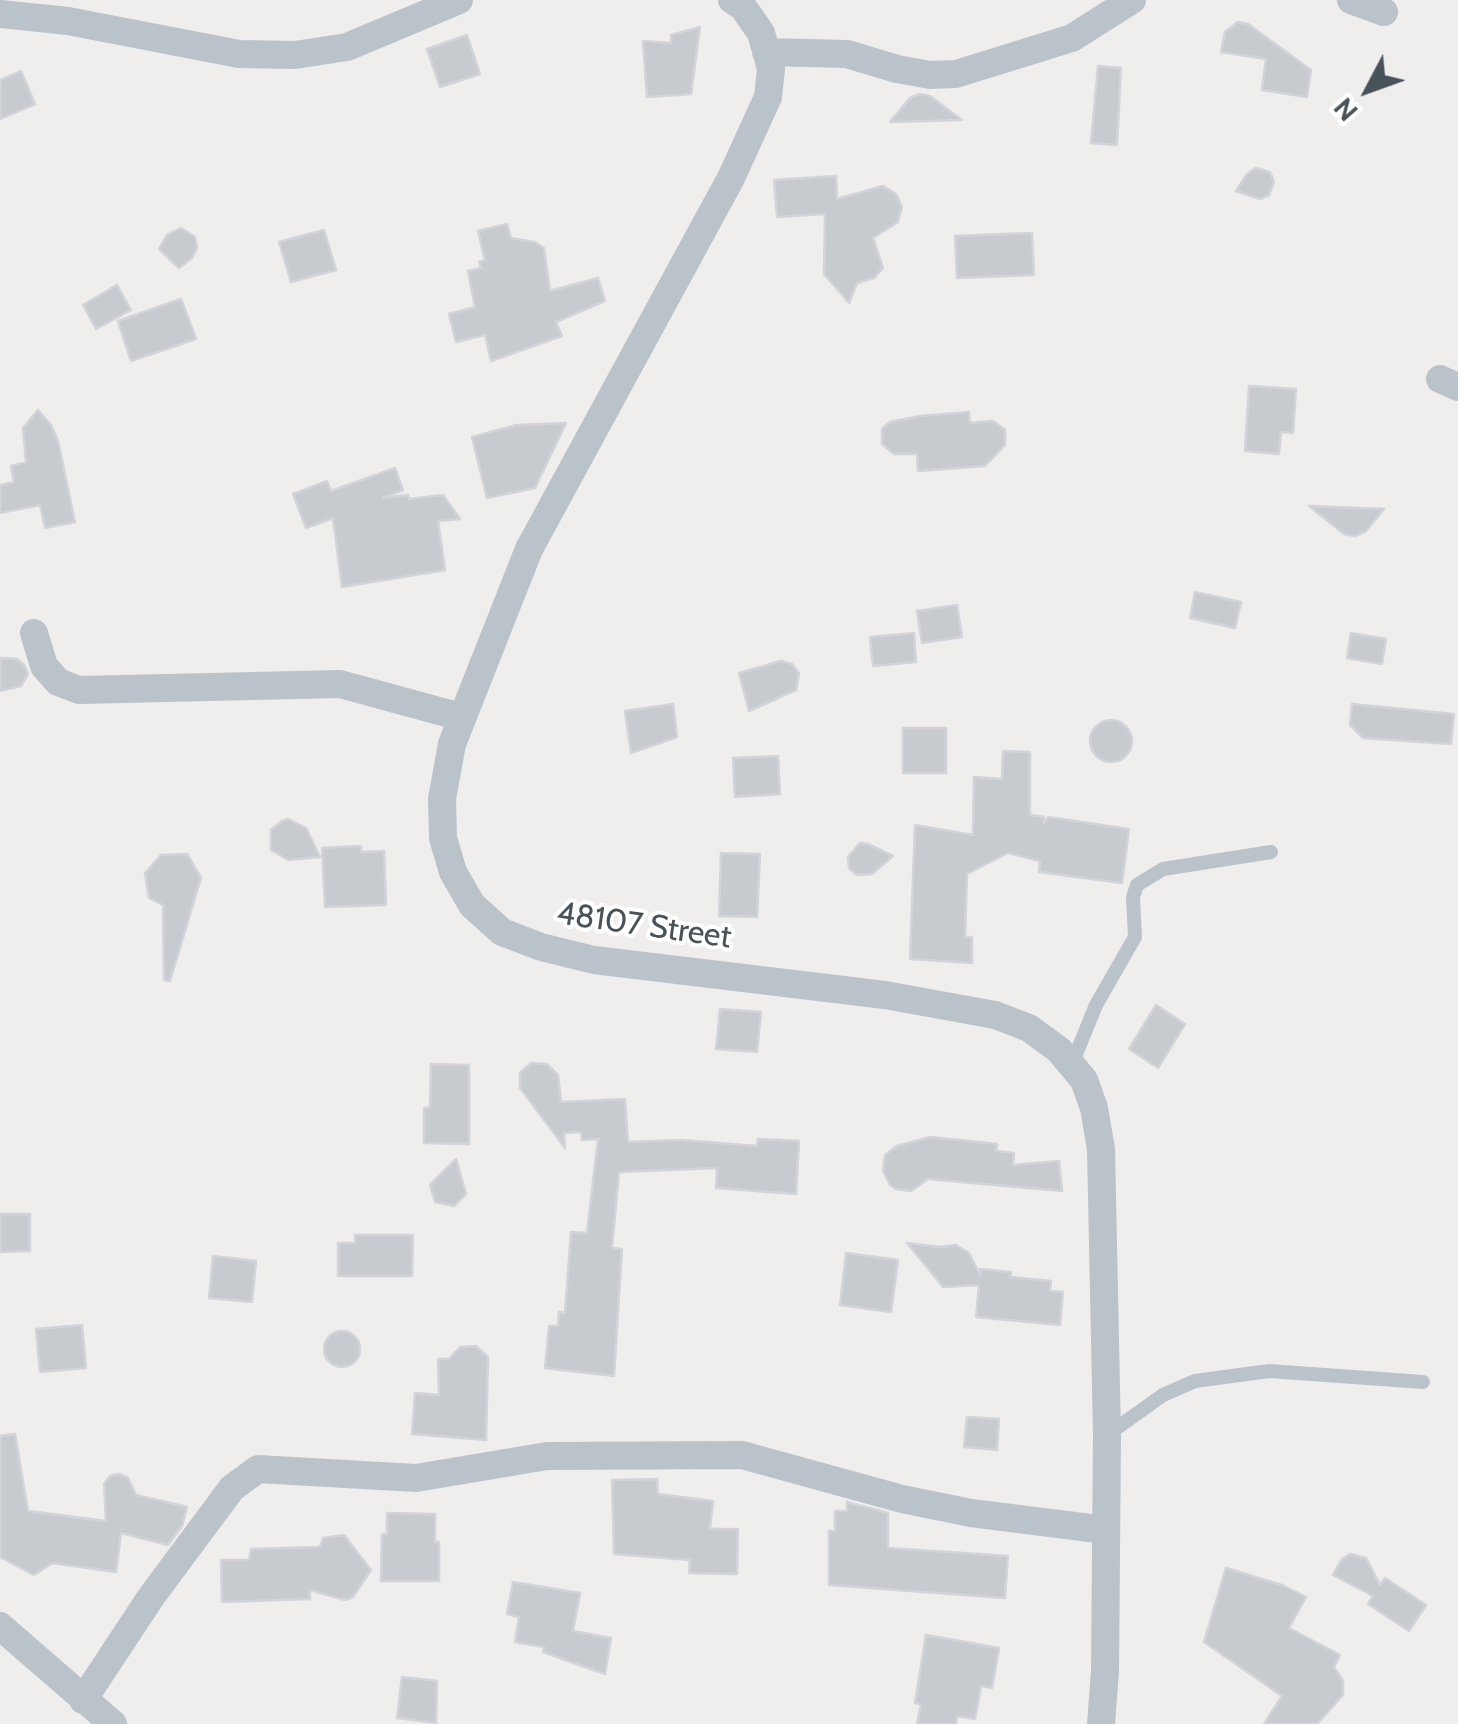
<!DOCTYPE html>
<style>
body{margin:0}
#map{position:relative;width:1458px;height:1724px;overflow:hidden;background:#f0eded;font-family:Cabin,sans-serif}
canvas{display:block}
.north{position:absolute;left:1318px;top:40px;width:100px;height:100px;-webkit-text-stroke:8px #fff;paint-order:stroke;rotate:229deg;font-size:28px;font-weight:700;line-height:40px;text-align:center;color:#475259}
.north::after{content:'';display:block;margin:auto;width:35px;height:45px;background:#475259;clip-path:polygon(50% 0,100% 100%,50% 72%,0 100%)}
</style>
<div id="map">
<canvas width="1458" height="1724"></canvas>
<div class="north">N</div>
</div>
<script>
const c = document.querySelector('canvas').getContext('2d');
c.lineJoin = 'round';
function fillPath(path, color) {
  c.fillStyle = color;
  c.fill(path, 'evenodd');
}
function shape(rows) {
  const path = new Path2D();
  for (const r of rows) {
    if (r.length === 3) {
      path.moveTo(r[0] + r[2], r[1]);
      path.arc(r[0], r[1], r[2], 0, 2 * Math.PI);
      continue;
    }
    path.moveTo(r[0], r[1]);
    for (let i = 2; i < r.length; i += 2) path.lineTo(r[i], r[i + 1]);
  }
  return path;
}
function strokePath(path, color, width, dash) {
  c.strokeStyle = color;
  c.lineWidth = width;
  c.lineCap = dash ? 'butt' : 'round';
  c.setLineDash(dash || []);
  c.stroke(path);
}
function label(font, color, halo, rows, align = 'center') {
  c.font = font + ' Cabin,sans-serif';
  c.lineWidth = 8;
  c.setLineDash([]);
  c.textBaseline = 'middle';
  c.strokeStyle = halo;
  c.fillStyle = color;
  for (const [text, x, y, turn = 0] of rows) {
    c.save();
    c.translate(x, y);
    c.rotate((+turn || 0) * Math.PI / 180);
    c.textAlign = isNaN(turn) ? turn : align;
    if (halo) c.strokeText(text, 0, 0);
    c.fillText(text, 0, 0);
    c.restore();
  }
}
const building = shape([
 [1238,22,1248,24,1311,70,1307,97,1262,90,1266,59,1221,52,1225,32,1238,22],
 [700,27,691,94,647,97,643,41,671,43,671,35,700,27],
 [467,35,480,74,440,87,427,49,467,35],
 [1098,66,1121,68,1117,145,1091,143,1098,66],
 [21,71,35,104,0,119,0,80,21,71],
 [919,94,930,96,962,120,890,122,910,98,919,94],
 [1256,168,1270,172,1274,182,1269,195,1260,199,1236,191,1247,174,1256,168],
 [836,176,837,199,883,186,896,194,902,207,898,222,873,238,883,268,874,278,857,283,849,303,824,274,825,214,777,217,774,180,836,176],
 [507,224,511,238,535,242,544,248,550,291,598,278,605,301,556,322,562,336,491,361,485,335,456,342,449,314,475,307,468,271,481,268,479,262,485,260,478,231,507,224],
 [181,228,195,237,197,248,192,258,179,268,159,249,167,235,181,228],
 [324,230,336,270,291,282,279,242,324,230],
 [1032,233,1034,275,957,278,955,236,1032,233],
 [117,285,131,310,96,329,83,305,117,285],
 [181,299,196,339,131,361,118,321,181,299],
 [1249,386,1296,389,1293,433,1281,432,1279,454,1245,451,1249,386],
 [38,410,51,425,58,441,75,522,45,528,40,505,0,513,0,485,14,482,11,466,26,462,23,428,38,410],
 [969,412,970,423,993,421,1005,430,1005,445,985,466,918,471,917,454,894,454,882,444,882,429,890,422,920,416,969,412],
 [566,423,535,488,487,498,472,437,517,425,566,423],
 [395,468,403,490,383,498,408,495,409,499,443,495,460,519,438,521,445,570,342,587,333,518,306,528,293,494,327,481,331,491,395,468],
 [1309,506,1384,509,1366,531,1355,536,1344,534,1309,506],
 [1195,592,1241,602,1235,628,1190,618,1195,592],
 [957,605,962,637,922,643,917,611,957,605],
 [914,633,916,662,873,666,870,637,914,633],
 [1351,633,1386,639,1382,664,1347,658,1351,633],
 [0,658,17,659,24,665,28,674,21,686,0,691,0,658],
 [781,661,792,664,799,673,796,690,749,711,739,673,781,661],
 [673,704,677,737,631,753,625,711,673,704],
 [1352,704,1454,714,1451,744,1363,738,1350,725,1352,704],
 [1111,741,21],
 [903,728,946,728,946,773,903,773,903,728],
 [1003,751,1030,752,1030,815,1044,817,1044,824,1048,817,1129,829,1122,883,1039,872,1040,861,1008,853,967,874,965,937,972,937,972,963,910,959,915,825,973,835,974,777,1002,779,1003,751],
 [778,756,780,794,735,797,733,758,778,756],
 [288,819,306,828,320,857,288,860,271,850,271,830,282,821,288,819],
 [860,843,868,844,893,856,872,874,857,875,849,868,848,857,860,843],
 [361,846,361,852,384,851,386,905,325,907,322,848,361,846],
 [721,853,760,854,757,917,719,916,721,853],
 [187,854,201,878,170,981,164,980,163,905,149,898,145,873,161,855,187,854],
 [1156,1005,1185,1024,1158,1068,1129,1049,1156,1005],
 [720,1009,761,1012,757,1052,716,1049,720,1009],
 [531,1063,547,1064,558,1075,561,1102,625,1099,628,1142,681,1140,757,1146,758,1139,799,1141,796,1194,716,1188,717,1168,619,1172,612,1248,622,1249,614,1376,545,1368,549,1326,558,1326,559,1312,565,1313,571,1232,587,1233,598,1139,582,1140,581,1132,564,1133,565,1148,520,1088,520,1073,531,1063],
 [431,1064,469,1065,469,1144,424,1143,424,1108,430,1108,431,1064],
 [930,1137,997,1144,996,1151,1014,1153,1013,1165,1059,1161,1062,1191,928,1179,911,1191,896,1189,890,1185,883,1171,885,1155,897,1146,930,1137],
 [456,1159,466,1194,454,1206,435,1202,430,1185,456,1159],
 [0,1214,30,1214,30,1251,0,1252,0,1214],
 [355,1235,413,1235,412,1276,338,1276,338,1243,355,1243,355,1235],
 [907,1243,939,1247,956,1245,969,1253,980,1275,980,1269,1011,1272,1010,1277,1051,1281,1050,1291,1063,1292,1060,1325,976,1317,979,1285,943,1287,907,1243],
 [846,1253,898,1260,891,1312,840,1305,846,1253],
 [213,1256,256,1261,252,1302,209,1298,213,1256],
 [82,1325,86,1368,40,1372,36,1329,82,1325],
 [342,1349,18],
 [476,1346,488,1357,486,1440,412,1434,415,1393,439,1395,438,1359,449,1359,460,1347,476,1346],
 [967,1417,999,1419,997,1450,964,1447,967,1417],
 [15,1434,28,1511,106,1521,104,1484,110,1476,119,1474,128,1478,136,1495,187,1507,182,1526,168,1545,121,1533,116,1572,52,1563,34,1575,0,1557,0,1436,15,1434],
 [657,1479,658,1494,713,1501,710,1529,738,1529,737,1574,689,1573,690,1560,614,1554,612,1480,657,1479],
 [847,1502,888,1513,888,1548,1008,1556,1005,1598,829,1585,829,1531,835,1531,835,1511,847,1511,847,1502],
 [387,1513,435,1514,435,1542,439,1542,439,1581,381,1581,382,1534,387,1534,387,1513],
 [344,1535,371,1570,353,1597,345,1600,310,1590,310,1599,222,1602,221,1560,249,1560,251,1549,320,1547,323,1538,344,1535],
 [1350,1554,1366,1558,1380,1585,1385,1578,1426,1605,1409,1631,1368,1604,1373,1596,1333,1575,1341,1560,1350,1554],
 [1226,1568,1282,1585,1306,1597,1289,1628,1340,1655,1334,1667,1343,1681,1343,1695,1317,1724,1264,1724,1282,1696,1204,1642,1226,1568],
 [513,1582,580,1593,573,1631,611,1638,605,1674,543,1652,544,1647,515,1642,519,1617,507,1614,513,1582],
 [926,1635,999,1648,992,1688,981,1686,975,1719,957,1716,956,1724,917,1724,921,1704,915,1703,926,1635],
 [402,1677,437,1681,436,1723,397,1718,402,1677]
]);
const service = shape([
 [1072,1064,1096,1005,1135,937,1133,897,1137,885,1163,869,1271,852],
 [1107,1435,1163,1395,1195,1381,1269,1371,1423,1382]
]);
const minor = shape([
 [732,0,743,7,761,33,771,69,768,97,731,178,529,549,452,744,442,799,443,838,453,872,472,905,502,932,541,947,594,960,885,995,995,1015,1029,1028,1059,1050,1084,1080,1094,1108,1101,1149,1107,1435,1105,1671,1101,1724],
 [1351,0,1384,12],
 [0,14,68,21,239,54,295,55,347,47,459,0],
 [766,52,847,54,897,69,930,75,956,74,1072,38,1132,0],
 [1440,379,1458,387],
 [34,633,44,666,58,682,79,690,340,684,461,717],
 [0,1626,113,1724],
 [83,1700,151,1597,232,1488,258,1469,416,1478,547,1456,742,1455,902,1499,971,1513,1106,1530]
]);
const streetNames = [
 ["48107 Street",644,926,8]
];
fillPath(building, '#c7cbd0');
strokePath(building, '#d2d4d9', 2.5);
strokePath(service, '#bac3c9', 14);
strokePath(minor, '#bac3c9', 28);
label('32px', '#475259', '#fff', streetNames);
</script>
